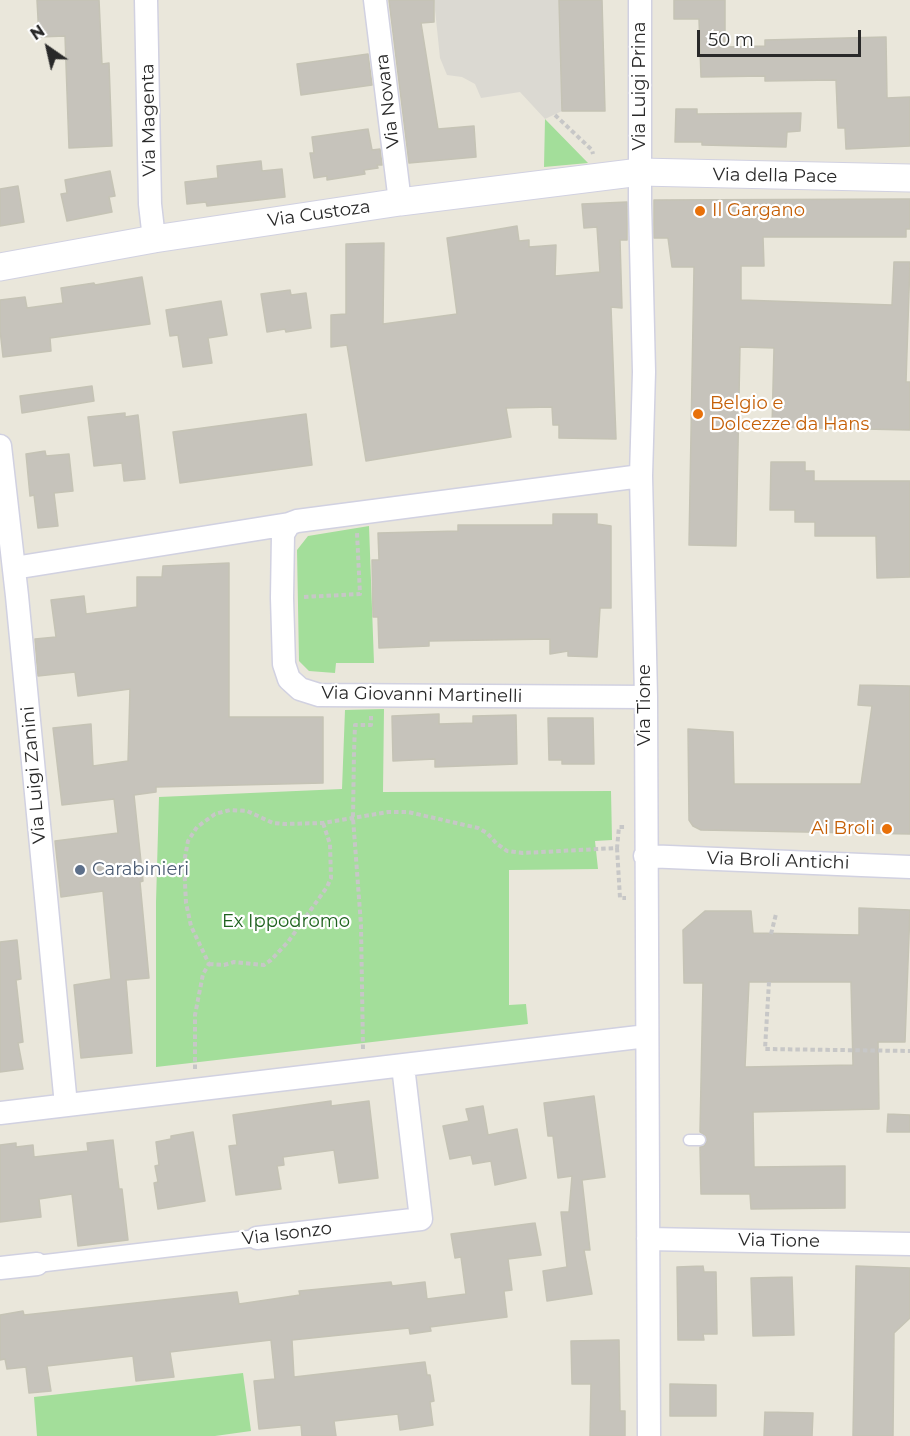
<!DOCTYPE html>
<style>
body{margin:0}
#map{position:relative;width:910px;height:1436px;overflow:hidden;background:#eae7db;font-family:Montserrat,sans-serif}
canvas{display:block}
.north{position:absolute;left:18px;top:18px;width:60px;height:60px;-webkit-text-stroke:4px #fff;paint-order:stroke;rotate:326deg;font-size:16px;font-weight:700;line-height:24px;text-align:center;color:#292929}
.north::after{content:'';display:block;margin:auto;width:21px;height:27px;background:#292929;clip-path:polygon(50% 0,100% 100%,50% 72%,0 100%)}
.scale{position:absolute;left:697px;top:30px;width:164px;height:27px;box-sizing:border-box;border:3px solid #292929;border-top:0;padding-left:8px;font-size:18px;line-height:21px;white-space:nowrap;color:#292929;-webkit-text-stroke:4px #fff;paint-order:stroke}
</style>
<div id="map">
<canvas width="910" height="1436"></canvas>
<div class="north">N</div>
<div class="scale">50 m</div>
</div>
<script>
const c = document.querySelector('canvas').getContext('2d');
c.lineJoin = 'round';
function fillPath(path, color) {
  c.fillStyle = color;
  c.fill(path, 'evenodd');
}
function shape(rows) {
  const path = new Path2D();
  for (const r of rows) {
    path.moveTo(r[0], r[1]);
    for (let i = 2; i < r.length; i += 2) path.lineTo(r[i], r[i + 1]);
  }
  return path;
}
function strokePath(path, color, width, dash) {
  c.strokeStyle = color;
  c.lineWidth = width;
  c.lineCap = dash ? 'butt' : 'round';
  c.setLineDash(dash || []);
  c.stroke(path);
}
function label(font, color, halo, rows, align = 'center') {
  c.font = font + ' Montserrat,sans-serif';
  c.lineWidth = 4.5;
  c.setLineDash([]);
  c.textBaseline = 'middle';
  c.strokeStyle = halo;
  c.fillStyle = color;
  for (const [text, x, y, turn = 0] of rows) {
    c.save();
    c.translate(x, y);
    c.rotate((+turn || 0) * Math.PI / 180);
    c.textAlign = isNaN(turn) ? turn : align;
    if (halo) c.strokeText(text, 0, 0);
    c.fillText(text, 0, 0);
    c.restore();
  }
}
const green = shape([
 [545,119,588,163,544,167],
 [369,526,374,663,336,663,335,673,309,671,299,661,297,550,308,536],
 [384,709,383,792,611,791,612,840,595,841,598,869,509,870,509,1005,526,1004,528,1024,156,1067,156,902,159,797,342,789,345,710],
 [243,1373,251,1431,215,1436,37,1436,34,1397]
]);
const plaza = shape([
 [434,0,559,0,562,111,545,119,520,92,481,98,475,84,462,77,447,75,440,58]
]);
const building = shape([
 [37,0,99,0,102,64,109,63,112,146,69,148,65,36,39,37,37,0],
 [389,0,434,0,434,22,421,23,438,129,474,126,476,157,409,163,389,0],
 [559,0,602,0,605,111,562,111,559,0],
 [674,0,725,0,725,47,765,46,765,40,886,37,887,98,910,97,910,146,846,149,845,128,838,128,836,80,765,81,765,76,701,77,699,19,674,19,674,0],
 [368,54,372,85,301,95,297,64,368,54],
 [676,109,697,109,697,114,801,113,800,131,787,132,786,147,702,145,702,142,675,142,676,109],
 [368,129,372,150,380,149,382,165,377,165,378,168,364,170,365,174,327,180,327,176,314,178,310,153,314,153,312,137,368,129],
 [261,161,262,171,282,169,285,197,207,206,206,202,187,204,185,182,218,178,217,166,261,161],
 [110,171,115,196,109,197,112,212,67,221,61,194,67,193,65,180,110,171],
 [18,186,24,222,0,226,0,189,18,186],
 [910,199,910,229,906,229,906,237,763,237,764,266,741,266,741,300,892,305,894,262,910,262,906,382,910,382,910,430,772,427,774,348,740,347,736,546,689,545,694,267,672,267,668,238,654,238,654,200,910,199],
 [627,202,627,240,620,240,622,308,611,307,616,439,559,438,559,425,553,425,552,407,506,408,511,437,366,461,347,345,331,347,331,315,346,314,346,244,384,243,383,324,457,314,447,238,517,226,519,241,529,240,529,247,556,245,555,276,600,272,597,227,584,228,582,204,627,202],
 [142,277,150,324,50,338,51,351,3,357,0,330,0,300,25,297,27,308,63,303,61,288,94,283,95,285,142,277],
 [290,290,291,295,306,293,311,328,286,332,285,329,267,332,261,294,290,290],
 [221,301,227,335,208,338,212,363,183,367,178,335,170,336,166,310,221,301],
 [92,386,94,401,22,413,20,396,92,386],
 [125,413,125,417,138,415,145,479,124,481,122,463,94,466,88,417,125,413],
 [306,414,312,465,180,483,173,432,306,414],
 [45,451,46,456,69,454,73,491,54,493,58,526,38,528,34,495,30,496,26,454,45,451],
 [771,462,805,462,805,471,814,471,814,481,910,481,910,577,877,578,876,536,815,536,815,522,795,522,795,510,770,510,771,462],
 [553,514,597,514,597,524,611,526,611,608,600,608,597,657,568,656,568,651,550,654,550,639,429,641,429,646,379,648,378,617,373,617,372,560,379,560,378,533,458,531,458,525,553,525,553,514],
 [229,563,229,717,323,717,323,783,156,787,156,792,134,795,143,881,140,882,149,978,126,980,132,1053,81,1058,74,985,111,979,103,891,61,897,55,841,118,833,114,799,62,805,53,728,91,724,93,766,128,761,130,689,78,696,75,672,38,676,35,639,56,637,51,600,84,596,86,614,137,607,137,577,162,577,163,566,229,563],
 [860,685,910,686,910,834,701,830,693,826,689,820,688,729,733,732,734,784,861,784,872,706,858,705,860,685],
 [439,714,439,724,473,723,473,716,516,715,517,764,435,767,435,759,393,761,392,716,439,714],
 [548,718,593,718,594,764,562,764,562,760,549,760,548,718],
 [859,908,910,910,905,1042,878,1042,879,1109,753,1112,754,1167,845,1166,845,1208,751,1209,750,1194,701,1194,700,1147,704,1146,707,1141,706,1136,700,1132,703,983,684,983,683,930,705,911,751,911,753,933,859,935,859,908],
 [749,982,851,982,853,1065,745,1067,749,982],
 [17,940,21,979,16,980,23,1042,18,1043,23,1069,0,1072,0,942,17,940],
 [594,1096,605,1177,582,1180,590,1250,584,1250,592,1294,547,1301,543,1271,567,1267,561,1212,569,1212,572,1176,558,1178,553,1136,548,1136,544,1103,594,1096],
 [331,1101,331,1106,369,1101,378,1178,339,1183,334,1150,283,1157,284,1165,277,1166,281,1189,236,1195,229,1146,237,1145,233,1115,331,1101],
 [483,1106,488,1135,517,1129,526,1178,495,1185,491,1161,473,1164,471,1155,450,1159,443,1126,469,1121,466,1109,483,1106],
 [888,1114,910,1115,910,1132,887,1132,888,1114],
 [193,1132,205,1201,158,1209,154,1183,158,1182,155,1166,159,1165,156,1142,171,1139,171,1136,193,1132],
 [113,1140,119,1189,122,1189,128,1240,78,1246,72,1194,39,1199,41,1217,0,1222,0,1145,16,1143,16,1147,33,1145,34,1157,88,1151,87,1143,113,1140],
 [535,1223,541,1255,508,1259,512,1290,504,1291,507,1317,430,1327,431,1331,410,1334,409,1328,292,1340,294,1377,425,1362,427,1375,430,1375,434,1401,430,1402,433,1425,400,1430,398,1414,334,1421,336,1436,302,1436,301,1425,259,1429,254,1381,275,1379,271,1340,170,1352,174,1377,136,1381,133,1356,47,1366,51,1391,29,1393,26,1367,7,1369,5,1359,0,1360,0,1315,23,1311,24,1315,237,1292,239,1304,300,1295,299,1291,391,1282,392,1286,425,1282,427,1299,466,1294,461,1257,455,1258,451,1234,535,1223],
 [703,1266,704,1272,716,1272,717,1334,703,1334,704,1340,678,1340,677,1267,703,1266],
 [856,1266,910,1268,910,1318,894,1333,893,1436,853,1436,856,1266],
 [792,1277,794,1335,753,1336,751,1278,792,1277],
 [619,1340,620,1411,625,1411,625,1436,590,1436,591,1384,572,1384,571,1341,619,1340],
 [670,1384,716,1385,716,1416,670,1416,670,1384],
 [765,1412,813,1413,812,1436,764,1436,765,1412]
]);
const path = shape([
 [555,115,592,150,593,154],
 [304,597,360,594,357,533],
 [617,848,620,898,626,898],
 [771,934,776,914],
 [209,964,224,965,234,962,264,965,271,960,288,942,327,887,331,878,330,844,323,823],
 [769,982,765,1049,910,1051],
 [363,1049,361,925,353,818,354,752,355,725,371,725,371,716],
 [195,1069,195,1015,203,974,209,964,191,926,186,903,184,863,188,841,197,827,215,814,230,810,247,811,273,823,285,824,323,823,388,812,408,812,478,828,487,833,496,843,507,851,523,853,617,848,619,827,625,827]
]);
const service = shape([
 [689,1140,700,1140]
]);
const pedestrian = shape([
 [37,1264,257,1238]
]);
const minor = shape([
 [146,0,150,204,154,239],
 [375,0,400,202],
 [640,0,640,203,644,372,641,476,646,697,649,1436],
 [0,446,17,596,66,1105],
 [641,476,297,521,289,524,283,534,282,598,284,664,289,679,300,689,319,695,646,697],
 [14,568,289,524],
 [645,856,910,867],
 [0,1113,647,1036],
 [257,1238,421,1219,403,1066],
 [648,1239,910,1244],
 [0,1268,37,1264]
]);
const tertiary = shape([
 [0,267,154,239,400,202,640,172,910,178]
]);
const markers = [
 [700,211,6,"#e8710a"],
 [698,414,6,"#e8710a"],
 [887,829,6,"#e8710a"],
 [80,870,6,"#5c6f8a"]
];
const streetNames = [
 ["Via Luigi Prina",640,86,-90],
 ["Via Novara",388,101,-97],
 ["Via Magenta",149,120,-91],
 ["Via della Pace",775,176,1],
 ["Via Custoza",319,214,-8],
 ["Via Giovanni Martinelli",422,695,1],
 ["Via Tione",645,705,-90],
 ["Via Luigi Zanini",34,775,-95],
 ["Via Broli Antichi",778,861,2],
 ["Via Isonzo",287,1234,-7],
 ["Via Tione",779,1241,1]
];
const foodNames = [
 ["Il Gargano",712,211],
 ["Belgio e",710,404],
 ["Dolcezze da Hans",710,425],
 ["Ai Broli",875,829,"right"]
];
const serviceNames = [
 ["Carabinieri",92,870]
];
const parkNames = [
 ["Ex Ippodromo",286,922]
];
fillPath(green, '#a3de9a');
fillPath(plaza, '#dbd9d2');
fillPath(building, '#c6c3bb');
strokePath(building, '#c5c3b5', 1.5);
strokePath(service, '#d1d1e1', 13);
strokePath(pedestrian, '#d1d1e1', 19);
strokePath(minor, '#d1d1e1', 25);
strokePath(tertiary, '#d1d1e1', 29);
strokePath(path, '#c7c7c7', 4, [4.5, 3]);
strokePath(service, '#fff', 10);
strokePath(pedestrian, '#fff', 16);
strokePath(minor, '#fff', 22);
strokePath(tertiary, '#fff', 27);
for (const [x, y, r, color] of markers) {
  const dot = new Path2D();
  dot.arc(x, y, r, 0, 2 * Math.PI);
  c.fillStyle = color;
  c.fill(dot);
  strokePath(dot, '#fff', 2);
}
label('18px', '#292929', '#fff', streetNames);
label('18px', '#c56008', '#fff', foodNames, 'left');
label('18px', '#4e5e75', '#fff', serviceNames, 'left');
label('18px', '#1e611e', '#fff', parkNames);
</script>
